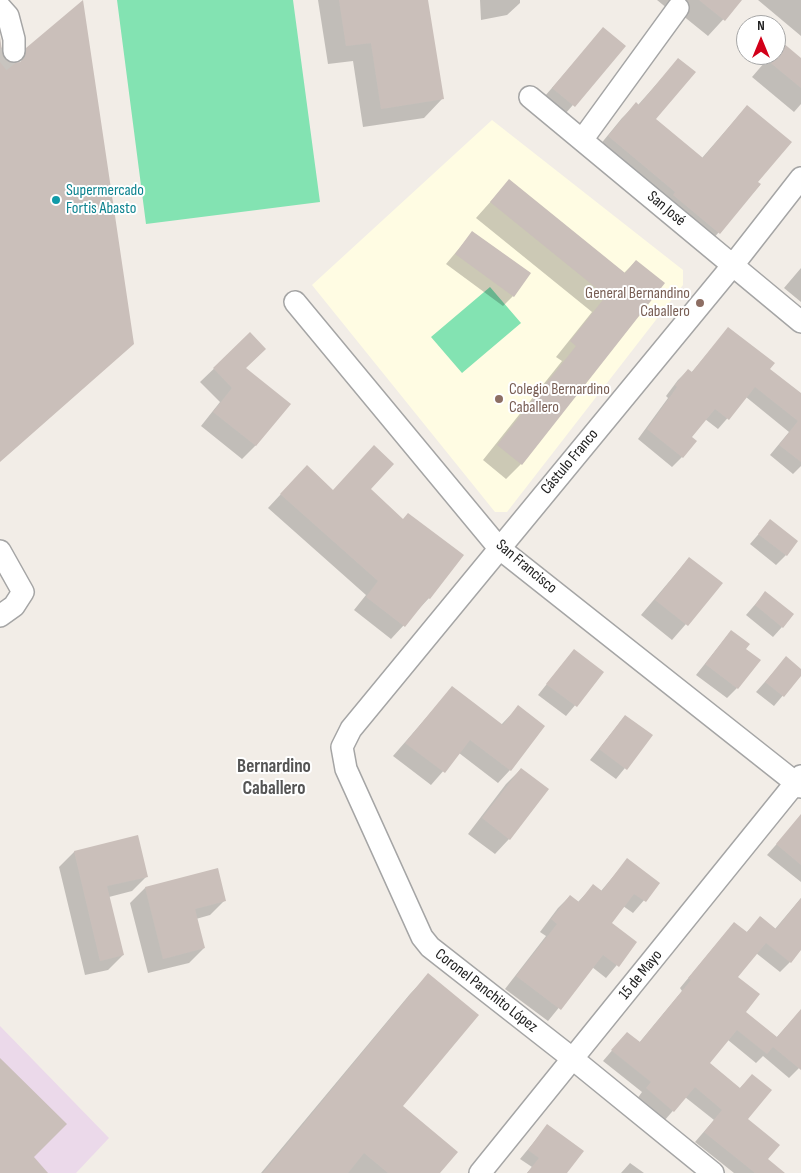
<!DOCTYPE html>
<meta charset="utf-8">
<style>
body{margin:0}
#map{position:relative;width:801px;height:1173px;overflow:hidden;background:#f2ede7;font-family:"Sofia Sans Condensed",sans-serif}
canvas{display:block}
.north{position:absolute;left:736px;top:15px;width:50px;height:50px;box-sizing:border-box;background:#fff;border:1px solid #a6a6a6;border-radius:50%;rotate:0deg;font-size:14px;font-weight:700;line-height:20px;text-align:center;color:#212121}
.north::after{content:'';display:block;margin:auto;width:18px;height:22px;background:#d20019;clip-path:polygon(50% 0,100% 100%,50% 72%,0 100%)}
</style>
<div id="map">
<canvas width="801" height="1173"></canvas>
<div class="north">N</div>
</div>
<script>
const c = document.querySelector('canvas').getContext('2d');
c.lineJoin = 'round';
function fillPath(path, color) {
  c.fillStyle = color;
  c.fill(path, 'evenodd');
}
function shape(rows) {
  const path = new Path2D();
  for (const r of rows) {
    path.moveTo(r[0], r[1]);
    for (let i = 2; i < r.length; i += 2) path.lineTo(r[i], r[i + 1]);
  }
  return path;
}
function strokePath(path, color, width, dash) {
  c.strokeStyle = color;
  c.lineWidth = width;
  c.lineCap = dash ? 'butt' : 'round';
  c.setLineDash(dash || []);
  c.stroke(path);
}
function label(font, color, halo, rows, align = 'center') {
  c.font = font + ' "Sofia Sans Condensed",sans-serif';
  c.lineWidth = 4;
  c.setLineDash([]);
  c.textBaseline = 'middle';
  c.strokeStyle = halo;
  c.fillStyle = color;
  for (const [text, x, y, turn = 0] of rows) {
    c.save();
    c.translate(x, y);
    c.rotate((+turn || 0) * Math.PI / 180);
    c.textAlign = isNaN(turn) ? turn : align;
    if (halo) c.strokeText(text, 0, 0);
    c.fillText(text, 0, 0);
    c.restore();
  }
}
const industrial = shape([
 [0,1026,109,1138,76,1173,0,1173]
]);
const education = shape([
 [492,120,683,270,683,285,507,512,495,512,312,285]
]);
const pitch = shape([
 [117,0,293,0,320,202,146,224],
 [490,287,521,323,462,373,431,337]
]);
const shadow = shape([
 [318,0,427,0,442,99,424,118,363,127,353,61,328,64],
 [480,0,520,0,520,3,507,15,481,20],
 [657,0,741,0,708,36,682,15,679,18],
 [758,0,801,0,801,36],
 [603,29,624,46,559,121,538,104],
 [0,42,2,58,13,65,21,63,22,54,27,49,0,461],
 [776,50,801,59,801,104,794,112,752,77,771,55,776,55],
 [678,60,655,119,702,158,747,106,756,182,760,185,705,248,595,151,622,118,636,104,638,105],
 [509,181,624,273,636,261,521,464,506,479,483,460,562,361,556,357,592,312,476,218],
 [473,232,513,296,503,306,446,264],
 [801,268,801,302,784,288],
 [728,329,768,369,801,395,801,466,793,474,770,455,789,432,746,397,718,429,705,419,690,437,682,457,672,467,638,439,668,398,666,396,678,380,688,370,691,373],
 [250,334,244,368,256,445,242,459,201,426,220,402,200,382],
 [294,480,333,491,370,489,429,598,391,639,354,610,366,595,268,508],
 [770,521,786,555,776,565,750,544],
 [689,558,721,584,672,640,641,615],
 [765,593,782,627,773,637,746,615],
 [731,631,737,688,727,698,696,675],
 [574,650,603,672,566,716,538,695],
 [786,658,801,670,801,674,774,706,756,692],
 [452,688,501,725,518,707,510,770,498,783,459,753,431,785,393,756],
 [625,716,651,736,616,779,590,760],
 [521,769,509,839,495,854,468,834,506,784],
 [796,822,801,826,801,882,767,855],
 [137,837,147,876,132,891,109,897,123,955,108,970,85,975,59,867,74,852],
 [627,860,658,884,633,913,623,906,610,923,636,942,606,978,592,967,548,1021,505,989,546,936,540,932,558,908,570,896,578,902,593,886,601,891],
 [145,888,225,900,210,915,196,919,204,948,189,963,148,973,130,903],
 [801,898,801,947,790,962,780,972,756,953,737,977,744,1012,776,1038,801,1010,801,1066,789,1078,763,1056,756,1063,728,1040,708,1063,739,1089,752,1076,746,1119,755,1173,734,1173,695,1142,714,1120,685,1097,664,1121,637,1099,642,1092,603,1061,627,1033,639,1043,682,991,680,988,734,923,746,933,761,917,775,929],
 [428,975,402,1106,438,1173,261,1173,410,994],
 [548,1125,566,1173,527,1173,532,1167,520,1159],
 [630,1163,644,1173,621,1173]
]);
const building = shape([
 [83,0,134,344,0,462,0,37,3,58,14,63,20,62,25,57,26,48],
 [339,0,428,0,444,99,381,109,371,43,346,46],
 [699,0,742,0,725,21],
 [603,27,626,46,575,107,552,88],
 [782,42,801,58,801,88,767,60,771,55,776,55,776,49],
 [678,58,696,72,656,119,703,158,747,105,792,142,758,182,761,184,720,234,673,195,675,192,608,136,636,102,639,105],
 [509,179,625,273,636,260,665,283,522,465,497,445,576,346,570,341,606,296,490,202],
 [472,231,531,273,514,297,455,254],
 [728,327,775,363,770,369,801,393,801,462,779,445,798,421,755,387,729,420,715,409,692,437,697,441,683,458,647,429,677,387,675,385,688,369,692,372],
 [250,332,266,349,246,368,291,404,256,446,213,412,232,388,213,368],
 [374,445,394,464,371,489,403,519,408,513,464,555,430,599,428,598,405,627,366,597,378,581,280,494,307,465,333,490],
 [770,519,798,541,787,556,758,534],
 [689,557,723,583,688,626,655,600],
 [765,591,794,614,783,628,755,605],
 [731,630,750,644,746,649,761,660,738,689,705,664],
 [574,649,604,672,577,707,546,684],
 [786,656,801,669,801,676,784,697,765,682],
 [452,686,503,725,518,705,545,726,511,771,470,740,445,773,405,743],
 [625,715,653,735,627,770,599,749],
 [521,768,549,789,510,840,482,818],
 [801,814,801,865,776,844],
 [138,835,148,877,107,886,124,955,100,961,74,851],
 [627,858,660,883,646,902,634,894,612,923,637,942,619,967,603,955,561,1010,516,976,557,924,551,919,570,895,579,902,593,884,602,891],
 [218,868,226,901,195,909,205,948,163,959,145,887],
 [801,898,801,950,791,963,766,943,738,977,760,994,746,1012,777,1037,801,1009,801,1070,773,1047,767,1054,737,1030,710,1063,740,1088,752,1074,772,1090,748,1119,780,1145,768,1159,785,1173,755,1173,704,1132,722,1110,695,1087,674,1112,646,1088,651,1082,611,1050,627,1032,640,1042,691,980,688,978,734,922,747,932,760,916,776,929],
 [428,973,479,1015,403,1106,458,1152,440,1173,388,1173,364,1153,348,1173,263,1173],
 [0,1058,67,1124,34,1157,48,1173,0,1173],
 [547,1124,584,1151,567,1173,527,1173,539,1158,528,1150]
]);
const minorTunnel = shape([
 [0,62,14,51]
]);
const minor = shape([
 [0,7,8,16,14,39,14,51],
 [530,97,801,322],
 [582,140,678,8],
 [295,302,499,548,801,787],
 [0,551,23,592,14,606,0,616],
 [480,1173,801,776],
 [713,1173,573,1059,430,947,422,937,346,769,342,747,351,729,733,265,801,178]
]);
const markers = [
 [56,200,5,"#0f9aa8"],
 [700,303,5,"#8d6e63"],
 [499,399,5,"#8d6e63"]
];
const cultureNames = [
 ["Supermercado",66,191],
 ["Fortis Abasto",66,209]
];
const streetNames = [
 ["San José",666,209,40],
 ["Cástulo Franco",570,462,-50],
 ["San Francisco",526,567,40],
 ["15 de Mayo",641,975,-51],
 ["Coronel Panchito López",486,991,38]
];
const educationNames = [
 ["General Bernandino",690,294],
 ["Caballero",690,312],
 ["Colegio Bernardino",509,390,"left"],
 ["Caballero",509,408,"left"]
];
const quarterNames = [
 ["Bernardino",274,767],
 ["Caballero",274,789]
];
fillPath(industrial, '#ebd9ea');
fillPath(education, '#fffce3');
fillPath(pitch, '#83e3b2');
fillPath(shadow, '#0003');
fillPath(building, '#cabfba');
strokePath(minorTunnel, '#c8c4bf', 21, [21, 11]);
strokePath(minor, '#a5a5a5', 24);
strokePath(minor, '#fff', 21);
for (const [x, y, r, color] of markers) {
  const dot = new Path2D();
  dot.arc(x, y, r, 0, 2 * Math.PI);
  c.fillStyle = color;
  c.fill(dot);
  strokePath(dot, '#fff', 2);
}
label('16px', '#0d838f', '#fff', cultureNames, 'left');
label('16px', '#212121', '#fff', streetNames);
label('16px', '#785e54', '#fff', educationNames, 'right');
label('bold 19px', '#545454', '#fff', quarterNames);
</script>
